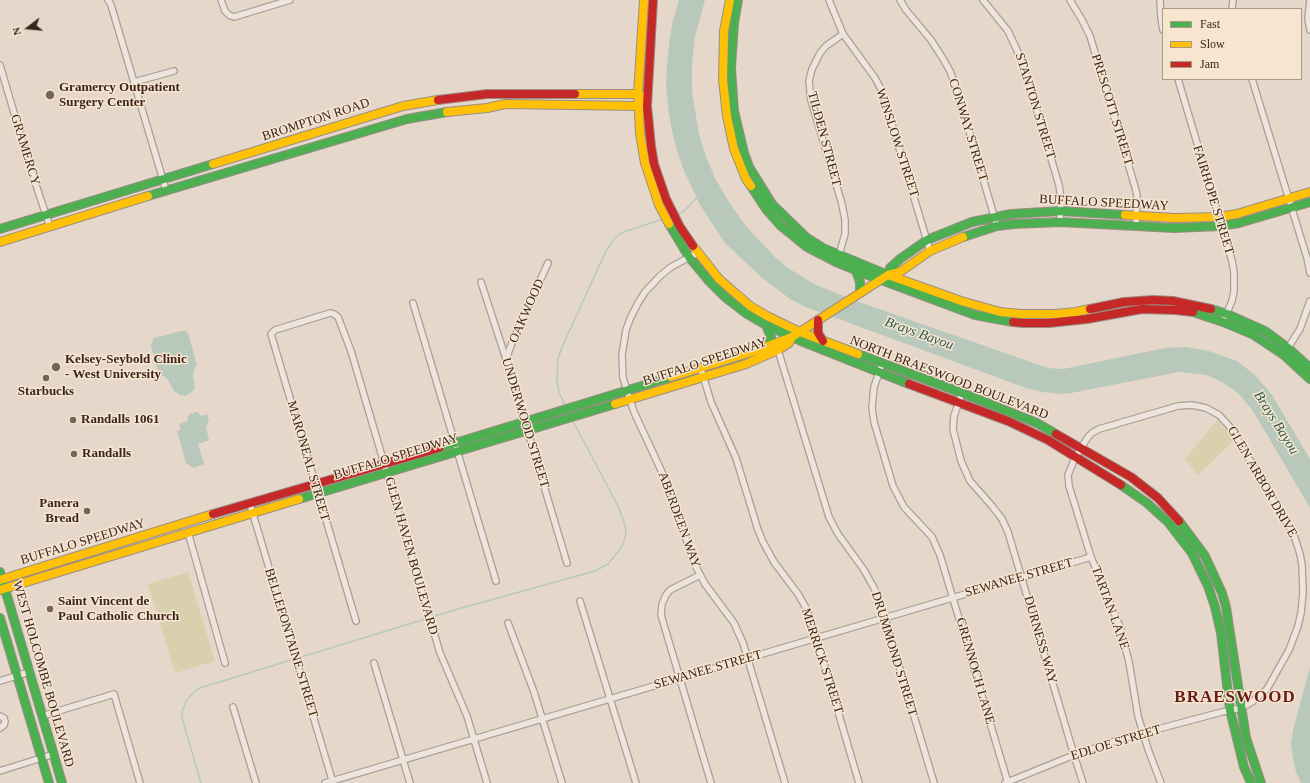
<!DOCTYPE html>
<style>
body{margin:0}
#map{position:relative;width:1310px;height:783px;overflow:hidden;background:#e5d8cb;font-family:"Times New Roman",serif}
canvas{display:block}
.legend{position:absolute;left:1162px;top:8px;width:140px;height:72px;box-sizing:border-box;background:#f7e5d0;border:1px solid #ab9888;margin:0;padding:5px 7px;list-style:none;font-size:12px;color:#39251c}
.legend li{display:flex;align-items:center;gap:8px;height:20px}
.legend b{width:20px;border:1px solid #ab9888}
.north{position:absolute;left:8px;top:8px;width:40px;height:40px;-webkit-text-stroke:3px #f7e5d0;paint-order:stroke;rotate:254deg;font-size:11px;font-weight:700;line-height:16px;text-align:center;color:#39251c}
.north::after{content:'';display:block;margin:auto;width:14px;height:18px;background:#39251c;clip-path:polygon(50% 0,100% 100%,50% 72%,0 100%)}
</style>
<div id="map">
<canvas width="1310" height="783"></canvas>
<ul class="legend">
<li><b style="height:5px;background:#4caf50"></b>Fast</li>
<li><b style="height:5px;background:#ffc107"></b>Slow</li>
<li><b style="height:5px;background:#c62828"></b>Jam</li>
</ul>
<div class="north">N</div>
</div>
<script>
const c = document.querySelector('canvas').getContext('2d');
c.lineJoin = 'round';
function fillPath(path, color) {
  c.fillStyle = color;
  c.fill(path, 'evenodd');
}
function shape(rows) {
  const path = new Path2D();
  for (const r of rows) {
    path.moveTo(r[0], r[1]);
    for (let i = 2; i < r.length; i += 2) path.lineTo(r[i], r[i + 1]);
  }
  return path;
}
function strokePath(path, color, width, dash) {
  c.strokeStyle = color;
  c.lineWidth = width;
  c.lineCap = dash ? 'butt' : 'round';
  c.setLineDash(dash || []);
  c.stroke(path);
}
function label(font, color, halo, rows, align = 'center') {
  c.font = font + ' "Times New Roman",serif';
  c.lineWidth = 3;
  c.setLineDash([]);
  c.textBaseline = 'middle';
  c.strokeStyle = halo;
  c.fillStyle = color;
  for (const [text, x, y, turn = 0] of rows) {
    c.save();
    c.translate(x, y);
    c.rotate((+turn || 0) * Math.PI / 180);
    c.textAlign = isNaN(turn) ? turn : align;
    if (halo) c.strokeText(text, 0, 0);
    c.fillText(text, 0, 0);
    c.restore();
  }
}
const green = shape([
 [1217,420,1226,429,1234,440,1198,475,1185,459],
 [188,572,215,661,175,673,148,584]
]);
const water = shape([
 [679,0,705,0,695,37,692,63,692,91,695,110,699,134,705,154,715,178,729,202,745,225,775,257,788,268,814,284,856,301,1048,368,1063,369,1165,348,1185,347,1209,351,1237,361,1255,375,1272,395,1310,459,1310,508,1253,411,1239,394,1225,384,1218,380,1206,375,1179,372,1071,393,1060,394,1042,392,1026,388,806,307,790,299,760,276,725,243,700,205,684,171,679,157,673,136,669,114,666,87,667,65,669,45,672,24],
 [181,331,185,331,188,333,197,365,194,369,193,376,195,387,192,392,185,396,180,395,174,391,168,380,164,376,159,374,151,346,152,342,154,338],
 [197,412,201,416,207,414,209,421,206,427,209,440,198,444,204,464,194,468,186,463,177,431,181,430,179,425,182,423,188,421,187,417,190,414],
 [1310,667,1310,783,1301,783,1296,772,1293,759,1291,744,1293,730]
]);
const stream = shape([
 [676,214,683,212,693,202,697,197],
 [566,407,559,392,557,382,558,359,562,347,605,253,614,239,620,234,626,231,663,219],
 [201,783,182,718,182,712,186,701,192,694,198,689,203,687,458,609,595,571,608,564,621,548,625,539,626,531,624,522,618,506,572,419]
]);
const street = shape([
 [108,0,111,5,166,190],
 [221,0,225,11,229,15,234,17,290,0],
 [829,0,843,34,875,78,882,91,930,251],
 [900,0,906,10,931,40,942,57,950,71,956,87,997,226],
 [983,0,1008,31,1022,61,1059,185,1061,199,1060,222],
 [1070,0,1082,20,1090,36,1135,187,1137,195,1136,226],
 [1160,0,1161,18,1163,30],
 [1310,0,1308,19,1310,30],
 [1232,9,1233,0],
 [0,65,29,164,50,227],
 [1178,79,1232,261,1234,272,1234,291,1232,301,1225,317],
 [1252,79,1307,258,1310,273],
 [134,82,174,71],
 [697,253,671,267,660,276,645,292,638,303,630,319,626,330,622,355,623,378,634,412,673,496,693,561,705,584,734,623,743,643,785,783],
 [839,255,845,234,845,220,842,204,811,100,809,81,812,69,820,53,826,46,843,34],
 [481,282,506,359,567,563],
 [413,303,496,581],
 [778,350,829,517,838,534,864,570,874,588,879,599,934,783],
 [1286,351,1300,329,1310,301],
 [506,359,513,340,548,263],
 [882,364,874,387,872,408,874,422,893,486,904,507,932,537,940,555,1008,783],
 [701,369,711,402,736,458,758,530,763,542,774,562,798,594,806,608,812,623,859,783],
 [962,393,954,416,953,429,961,461,970,481,992,506,1002,519,1008,532,1074,755,1083,783],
 [250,504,333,783],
 [188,532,225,663],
 [700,575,670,590,666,595,662,604,661,615,711,783],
 [580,601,636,783],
 [356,621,271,334,275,330,330,313,334,314,338,317,351,351,440,653,467,716,487,783],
 [508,623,534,692,562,783],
 [374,663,410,783],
 [0,681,29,672],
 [233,707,256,783],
 [0,716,4,718,5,722,4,725,0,728],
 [42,716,114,694,140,783],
 [0,771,54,754],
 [325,783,1091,557],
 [1005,783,1074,755,1112,742,1143,733,1222,712,1241,708,1252,702,1267,689,1289,650,1298,626,1301,613,1303,592,1302,565,1300,554,1294,535,1231,428,1219,415,1206,408,1192,405,1178,406,1099,429,1092,433,1088,437,1075,458,1068,475,1069,486,1091,557,1120,627,1129,662,1138,716,1143,733,1149,752,1161,783]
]);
const fast = shape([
 [738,0,734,23,731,68,734,111,744,153,749,167,772,204,807,238,823,248,888,275],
 [751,186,766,209,780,225,807,247,836,262,868,275,975,315,1013,322],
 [148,196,407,119,447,112],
 [669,224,689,257,709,281,725,297,747,314,766,325,801,341,909,384],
 [0,229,213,164],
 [963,237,997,226,1014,224,1060,222,1174,228,1221,226,1239,223,1310,202],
 [856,271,860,282,860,292],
 [888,275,890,268,900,259,927,240,972,222,1011,214,1061,211,1125,215],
 [1211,309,1227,314,1265,331,1288,348,1310,368],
 [1193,312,1223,322,1254,335,1284,355,1310,379],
 [766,325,771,337,769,346],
 [858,354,962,393,1037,423,1056,434],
 [439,448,671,377],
 [1121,485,1147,503,1168,522,1192,553,1208,586,1215,607,1221,633,1230,710,1244,767,1251,783],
 [299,499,615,404],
 [1179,521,1205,556,1222,593,1226,607,1246,738,1261,783],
 [0,572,62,783],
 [0,618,49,783]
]);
const slow = shape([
 [644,0,638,94,640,133,645,163,659,205,669,224],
 [730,0,724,31,723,80,727,116,734,149,746,179,751,186],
 [575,94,638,94,641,96],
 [447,112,487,108,505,104,639,106,643,104],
 [213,164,403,106,438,100],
 [1125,215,1174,218,1218,217,1237,214,1310,192],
 [0,242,148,196],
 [693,246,719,279,750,306,767,316,800,332,858,354],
 [888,275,961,301,1000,312,1021,314,1055,314,1076,312,1090,309],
 [671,377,755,351,792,337,888,275,900,272,930,251,963,237],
 [615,404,746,364,778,350,789,343,792,337],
 [0,580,213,514],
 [0,590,299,499]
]);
const jam = shape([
 [653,0,647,106,651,146,654,164,666,199,680,227,693,246],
 [438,100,487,94,575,94],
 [1090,309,1124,302,1153,300,1173,301,1211,309],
 [818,320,818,333,823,341],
 [1013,322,1023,323,1049,323,1087,319,1142,309,1175,310,1193,312],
 [909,384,1008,421,1048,440,1121,485],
 [1056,434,1131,477,1158,498,1179,521],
 [213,514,439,448]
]);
const markers = [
 [50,95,5,"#756459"],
 [56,367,5,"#756459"],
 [46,378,4,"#756459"],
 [73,420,4,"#756459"],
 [74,454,4,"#756459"],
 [87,511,4,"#756459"],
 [50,609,4,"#756459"]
];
const poiNames = [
 ["Gramercy Outpatient",59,88],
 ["Surgery Center",59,103],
 ["Kelsey-Seybold Clinic",65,360],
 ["- West University",65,375],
 ["Starbucks",46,392,"center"],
 ["Randalls 1061",81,420],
 ["Randalls",82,454],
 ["Panera",79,504,"right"],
 ["Bread",79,519,"right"],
 ["Saint Vincent de",58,602],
 ["Paul Catholic Church",58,617]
];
const streetNames = [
 ["STANTON STREET",1035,106,73],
 ["PRESCOTT STREET",1112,110,73],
 ["BROMPTON ROAD",316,120,-18],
 ["CONWAY STREET",968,130,73],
 ["TILDEN STREET",824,139,75],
 ["WINSLOW STREET",897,143,72],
 ["GRAMERCY",25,150,73],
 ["FAIRHOPE STREET",1213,200,73],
 ["BUFFALO SPEEDWAY",1104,203,3],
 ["OAKWOOD",527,311,-66],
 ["BUFFALO SPEEDWAY",705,362,-18],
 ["NORTH BRAESWOOD BOULEVARD",949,378,21],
 ["UNDERWOOD STREET",525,423,73],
 ["BUFFALO SPEEDWAY",396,457,-17],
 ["MARONEAL STREET",308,461,74],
 ["GLEN ARBOR DRIVE",1262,482,60],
 ["ABERDEEN WAY",679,520,70],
 ["BUFFALO SPEEDWAY",83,542,-17],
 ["GLEN HAVEN BOULEVARD",411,556,74],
 ["SEWANEE STREET",1019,578,-16],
 ["TARTAN LANE",1110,608,70],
 ["DURNESS WAY",1040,640,74],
 ["BELLEFONTAINE STREET",291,643,73],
 ["DRUMMOND STREET",894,654,73],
 ["MERRICK STREET",822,661,72],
 ["SEWANEE STREET",708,670,-16],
 ["GRENNOCH LANE",975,671,74],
 ["WEST HOLCOMBE BOULEVARD",43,674,74],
 ["EDLOE STREET",1116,743,-17]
];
const waterNames = [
 ["Brays Bayou",919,334,20],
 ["Brays Bayou",1276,423,58]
];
const districtNames = [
 ["BRAESWOOD",1235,698]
];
fillPath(green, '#d9d1ad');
fillPath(water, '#b8c9bb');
strokePath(stream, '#b8c9bb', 1.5);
strokePath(street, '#aa9e95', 8);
strokePath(fast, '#9a8d85', 10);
strokePath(slow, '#9a8d85', 10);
strokePath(jam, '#9a8d85', 10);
strokePath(street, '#ede5dd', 5.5);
strokePath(fast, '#4caf50', 8);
strokePath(slow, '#ffc107', 8);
strokePath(jam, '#c62828', 8);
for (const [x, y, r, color] of markers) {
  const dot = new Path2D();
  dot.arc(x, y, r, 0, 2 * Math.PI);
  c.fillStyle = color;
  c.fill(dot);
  strokePath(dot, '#f7e5d0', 1.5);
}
label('bold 13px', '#39251c', '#f7e5d0', poiNames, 'left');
label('13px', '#39251c', '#f7e5d0', streetNames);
label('italic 14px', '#2b5a4e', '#f7e5d0', waterNames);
c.letterSpacing = '1px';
label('bold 17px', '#681c1a', '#f7e5d0', districtNames);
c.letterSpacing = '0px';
</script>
